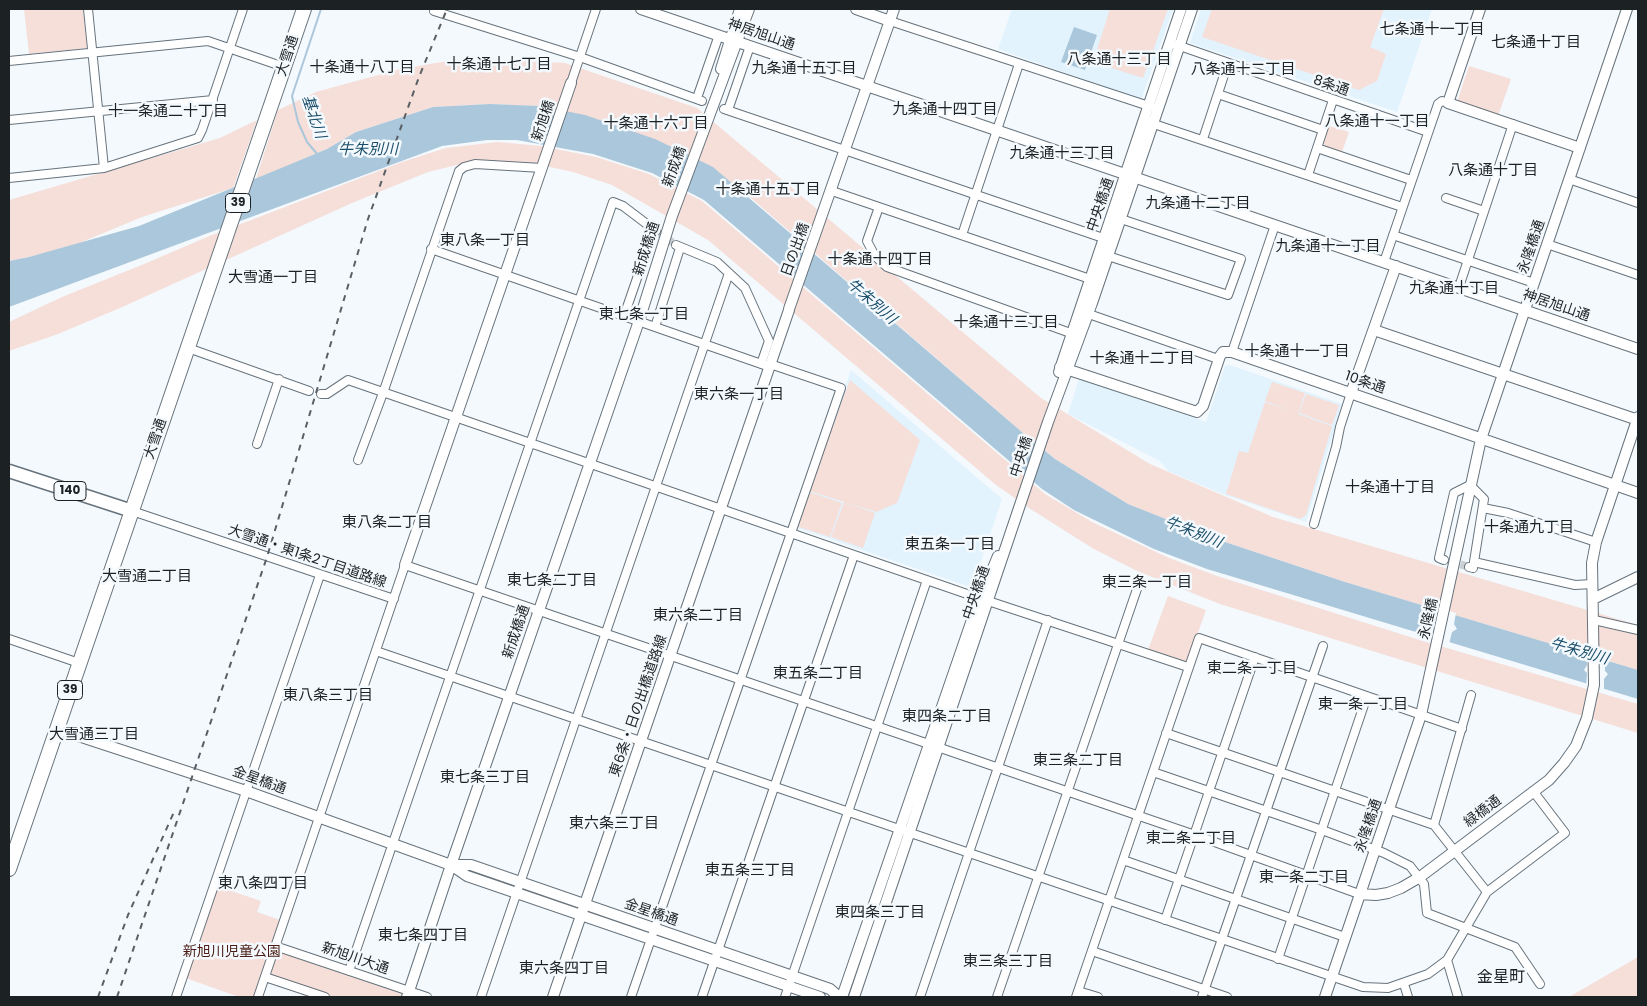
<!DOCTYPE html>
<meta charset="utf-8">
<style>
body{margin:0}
#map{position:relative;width:1647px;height:1006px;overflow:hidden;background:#f3f9fd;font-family:Poppins,sans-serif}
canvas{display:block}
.frame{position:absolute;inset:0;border:10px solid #1c2124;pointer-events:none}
</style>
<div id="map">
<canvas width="1647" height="1006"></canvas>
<div class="frame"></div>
</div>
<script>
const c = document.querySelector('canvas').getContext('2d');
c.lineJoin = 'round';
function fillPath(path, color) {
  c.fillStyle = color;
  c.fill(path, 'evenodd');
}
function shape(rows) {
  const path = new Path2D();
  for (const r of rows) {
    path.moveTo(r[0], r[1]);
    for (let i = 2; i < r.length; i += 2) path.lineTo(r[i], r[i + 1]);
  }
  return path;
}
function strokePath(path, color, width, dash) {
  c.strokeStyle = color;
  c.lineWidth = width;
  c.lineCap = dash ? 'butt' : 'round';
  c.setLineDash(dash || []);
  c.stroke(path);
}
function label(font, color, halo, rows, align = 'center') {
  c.font = font + ' Poppins,"Noto Sans JP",sans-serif';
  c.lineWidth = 5;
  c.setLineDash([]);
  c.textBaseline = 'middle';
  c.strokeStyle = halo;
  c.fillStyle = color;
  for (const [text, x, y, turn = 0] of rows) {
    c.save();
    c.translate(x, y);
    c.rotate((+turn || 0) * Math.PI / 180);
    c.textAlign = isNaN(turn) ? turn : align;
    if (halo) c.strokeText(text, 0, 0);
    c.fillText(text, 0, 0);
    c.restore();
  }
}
const built = shape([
 [1012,9,1173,9,1141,100,998,49],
 [1201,9,1432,9,1397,112,1190,43],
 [1230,365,1342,404,1306,522,1225,495,1168,471,1160,461,1068,414,1079,379,1206,422,1225,366],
 [851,370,1002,499,974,582,967,586,798,528,796,525]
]);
const green = shape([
 [24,9,83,9,87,48,29,54],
 [1110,9,1168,9,1143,78,1093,62],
 [1212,9,1384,9,1370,47,1386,54,1377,81,1359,90,1202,37],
 [466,58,565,63,697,108,1041,398,1150,464,1273,517,1638,625,1638,670,1345,582,1216,539,1128,504,1055,459,1023,433,744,192,678,151,627,130,540,106,490,104,433,107,356,132,327,149,256,179,278,110,316,92,400,69],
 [1469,66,1511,79,1498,116,1457,102],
 [257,120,233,188,142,217,77,244,29,257,9,261,9,200,220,138],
 [1329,126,1349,132,1342,152,1326,147,1323,143],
 [498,142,541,146,596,157,649,174,702,201,1045,494,1092,522,1169,558,1217,576,1423,641,1638,704,1638,733,1220,604,1137,571,1094,549,1032,510,996,485,708,240,612,185,573,172,527,162,477,160,428,172,352,203,120,308,58,334,9,351,9,322,62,297,149,262,207,237,402,162,446,148],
 [850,380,920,440,897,503,876,512,809,491],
 [1272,382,1305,393,1298,414,1332,426,1306,515,1300,519,1226,494,1239,451,1248,453,1265,402,1294,412,1265,401],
 [1306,394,1339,405,1332,425,1299,413],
 [809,492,842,503,830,537,799,527,797,524],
 [844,502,875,513,863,548,831,537],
 [1168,596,1206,610,1187,664,1148,650],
 [214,885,261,901,257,912,283,921,275,945,427,997,325,997,265,977,258,997,239,997,183,977],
 [1638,957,1638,997,1569,997]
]);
const water = shape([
 [1074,27,1097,35,1085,70,1061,62],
 [490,104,540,106,585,115,655,139,713,167,1023,433,1055,459,1128,504,1216,539,1345,582,1638,670,1638,699,1207,569,1154,549,1074,510,1042,489,704,200,652,173,593,154,517,140,487,140,442,146,9,307,9,261,29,257,139,226,274,171,327,149,356,132,433,107]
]);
const pier = shape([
 [1433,606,1456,613,1454,624,1457,629,1452,632,1449,644,1426,638,1429,625,1426,620,1431,618],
 [1587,652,1605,658,1605,671,1608,674,1604,679,1604,691,1586,686,1587,673,1584,670,1587,665]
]);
const stream = shape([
 [318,155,307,142,298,122,292,96,321,9]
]);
const minorTunnel = shape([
 [656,231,676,245],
 [1449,561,1469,567]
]);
const minor = shape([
 [88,9,104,168],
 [434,11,580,57,702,101],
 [890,21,1158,109],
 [1174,44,1428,132],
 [9,61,208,41,284,67],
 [571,83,596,9],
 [1218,94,1323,130],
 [697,98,719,35],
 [724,109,1109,240],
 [728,110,750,46],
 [9,120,213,100],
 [1148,122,1402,207],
 [1203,139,1228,63],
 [1317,148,1411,180],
 [1308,175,1333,100],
 [9,178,104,168,198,138,202,130,243,9],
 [1569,179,1638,203],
 [832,191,1090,279],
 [1446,198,1484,211],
 [879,207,867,241,875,256,887,267,1076,335],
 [962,235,1019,64],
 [1393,235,1534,283],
 [1547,244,1638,275],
 [676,245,717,262,745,288,769,341,761,364],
 [431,249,770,367],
 [1108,256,1228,295,1241,259,1121,219],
 [1384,262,1438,104,1442,101,1448,103],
 [1459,287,1513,124],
 [1083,312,1218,359],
 [624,316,654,229],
 [655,327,680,248],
 [188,348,309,391],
 [1232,352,1275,225],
 [321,394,327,394,348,380,967,594,1188,667],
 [257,444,279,379],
 [358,460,383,393,459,171,464,167,475,164,542,168],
 [1483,508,1508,513,1596,542],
 [132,511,394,599],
 [1314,524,1336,447,1340,427,1351,393],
 [1444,560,1439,558,1454,493,1470,485,1484,499,1473,568,1469,567],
 [1474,562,1575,585,1592,584],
 [1594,620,1638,630],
 [9,639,79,663],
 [376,651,1363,987,1388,988,1428,974,1447,960,1487,892,1565,833,1533,791],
 [1471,695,1434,825,1487,892],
 [1166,733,1434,825],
 [1153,772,1322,830,1384,853,1410,866,1424,884,1427,913,1515,947,1540,984],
 [1123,860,1345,937],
 [1165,920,1255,657],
 [275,946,427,997],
 [1092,951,1227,997],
 [1278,959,1367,696],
 [1447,960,1458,997],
 [349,971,613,202,623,206,656,231],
 [265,977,325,997],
 [1404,984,1408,997],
 [1078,991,1098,997],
 [176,997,320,575],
 [258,997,405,565,1195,835,1359,894],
 [481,997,729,273],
 [631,997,841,388,770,364],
 [702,997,854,555],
 [785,997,927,580],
 [920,997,1048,620],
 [997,997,1137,589],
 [1076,997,1199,638,1462,729],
 [1202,997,1323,646]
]);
const tertiary = shape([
 [641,9,1638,349],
 [856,9,890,21],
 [1480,9,1448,103,1580,148],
 [721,69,740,9],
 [789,309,894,9],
 [1374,330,1638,420],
 [1060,367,1197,412,1203,406,1220,356,1223,352,1232,352,1638,493],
 [1059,372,1181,9],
 [1351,393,1396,266],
 [405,565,571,83],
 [1593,599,1638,577],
 [57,729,246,791,451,865,467,876,820,997],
 [452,865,471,865,830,989,839,997],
 [1359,894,1376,895,1388,893,1401,888,1420,877,1549,780,1564,763,1576,746,1587,718,1594,685,1592,563,1596,542,1638,417],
 [407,997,451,865,639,321,672,216,749,9],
 [553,997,789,310],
 [842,997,974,614,998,556],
 [854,997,1048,422,1092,303,1192,9],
 [1325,997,1421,715,1481,439,1627,9]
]);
const primary = shape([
 [9,471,132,511]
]);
const trunk = shape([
 [9,869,304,9]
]);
const rail = shape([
 [98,997,128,915,174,812],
 [117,997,267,557,368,219,419,77,447,9]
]);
const shields = [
 [238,203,25],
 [70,491,32],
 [70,690,25]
];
const shieldNames = [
 ["39",238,203],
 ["140",70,491],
 ["39",70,690]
];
const streetNames = [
 ["神居旭山通",761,35,19],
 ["大雪通",288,56,-72],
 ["8条通",1331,86,19],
 ["新旭橋",544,121,-71],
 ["新成橋",675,167,-70],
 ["中央橋通",1101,205,-71],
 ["永隆橋通",1532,247,-71],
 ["新成橋通",647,249,-72],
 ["日の出橋",796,250,-70],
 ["神居旭山通",1556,306,19],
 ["10条通",1365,383,19],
 ["大雪通",156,439,-71],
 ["中央橋",1022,457,-72],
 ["大雪通・東1条2丁目道路線",307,557,19],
 ["中央橋通",977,593,-71],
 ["永隆橋",1429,619,-77],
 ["新成橋通",517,632,-71],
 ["東6条・日の出橋道路線",639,706,-71],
 ["金星橋通",259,781,20],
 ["緑橋通",1483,812,-37],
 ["永隆橋通",1369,826,-71],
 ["金星橋通",651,913,19],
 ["新旭川大通",355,959,19]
];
const parkNames = [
 ["新旭川児童公園",232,952]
];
const neighbourhoodNames = [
 ["七条通十一丁目",1432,30],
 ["七条通十丁目",1536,43],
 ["八条通十三丁目",1119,60],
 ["十条通十七丁目",499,65],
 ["十条通十八丁目",362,68],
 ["九条通十五丁目",804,69],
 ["八条通十二丁目",1243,70],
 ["九条通十四丁目",945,110],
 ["十一条通二十丁目",168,112],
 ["八条通十一丁目",1377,122],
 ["十条通十六丁目",656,124],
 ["九条通十三丁目",1062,154],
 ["八条通十丁目",1493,171],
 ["十条通十五丁目",768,190],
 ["九条通十二丁目",1198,204],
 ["東八条一丁目",485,241],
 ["九条通十一丁目",1328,247],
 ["十条通十四丁目",880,260],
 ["大雪通一丁目",273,278],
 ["九条通十丁目",1454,289],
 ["東七条一丁目",644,315],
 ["十条通十三丁目",1006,323],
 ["十条通十一丁目",1297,352],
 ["十条通十二丁目",1142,359],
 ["東六条一丁目",739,395],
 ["十条通十丁目",1390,488],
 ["東八条二丁目",387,523],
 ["十条通九丁目",1529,528],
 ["東五条一丁目",950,545],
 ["大雪通二丁目",147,577],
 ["東七条二丁目",552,581],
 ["東三条一丁目",1147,583],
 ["東六条二丁目",698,616],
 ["東二条一丁目",1252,669],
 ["東五条二丁目",818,674],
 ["東八条三丁目",328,696],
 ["東一条一丁目",1363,705],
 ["東四条二丁目",947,717],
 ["大雪通三丁目",94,735],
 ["東三条二丁目",1078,761],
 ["東七条三丁目",485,778],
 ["東六条三丁目",614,824],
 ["東二条二丁目",1191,839],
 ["東五条三丁目",750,871],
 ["東一条二丁目",1304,878],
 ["東八条四丁目",263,884],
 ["東四条三丁目",880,913],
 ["東七条四丁目",423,936],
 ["東三条三丁目",1008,962],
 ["東六条四丁目",564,969]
];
const waterNames = [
 ["基北川",313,117,71],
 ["牛朱別川",368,150],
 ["牛朱別川",871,302,41],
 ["牛朱別川",1193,533,22],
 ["牛朱別川",1579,652,16]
];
const quarterNames = [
 ["金星町",1501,978]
];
fillPath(built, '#e2f3fe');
fillPath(green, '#f6ded9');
fillPath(water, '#aac7db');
fillPath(pier, '#f3f9fd');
strokePath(stream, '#aac7db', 2);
strokePath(minorTunnel, '#c8ced2', 8, [8, 4]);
strokePath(minor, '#67737c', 10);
strokePath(tertiary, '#67737c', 12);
strokePath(primary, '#67737c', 15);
strokePath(trunk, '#67737c', 16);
strokePath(minor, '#fff', 8);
strokePath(tertiary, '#fff', 10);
strokePath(primary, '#fff', 12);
strokePath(trunk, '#fff', 14);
strokePath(rail, '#5a5f63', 2, [6, 6]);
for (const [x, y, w] of shields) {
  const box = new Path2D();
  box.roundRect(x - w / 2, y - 9.5, w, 19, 4);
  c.fillStyle = '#f3f9fd';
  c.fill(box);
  strokePath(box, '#1c2124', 1);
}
label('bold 12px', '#1c2124', null, shieldNames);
label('14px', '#1c2124', '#f3f9fd', streetNames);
label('14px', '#4a1c15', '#f3f9fd', parkNames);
label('15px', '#1c2124', '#f3f9fd', neighbourhoodNames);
label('italic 15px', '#1b4e6a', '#f3f9fd', waterNames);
label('16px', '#1c2124', '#f3f9fd', quarterNames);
</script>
